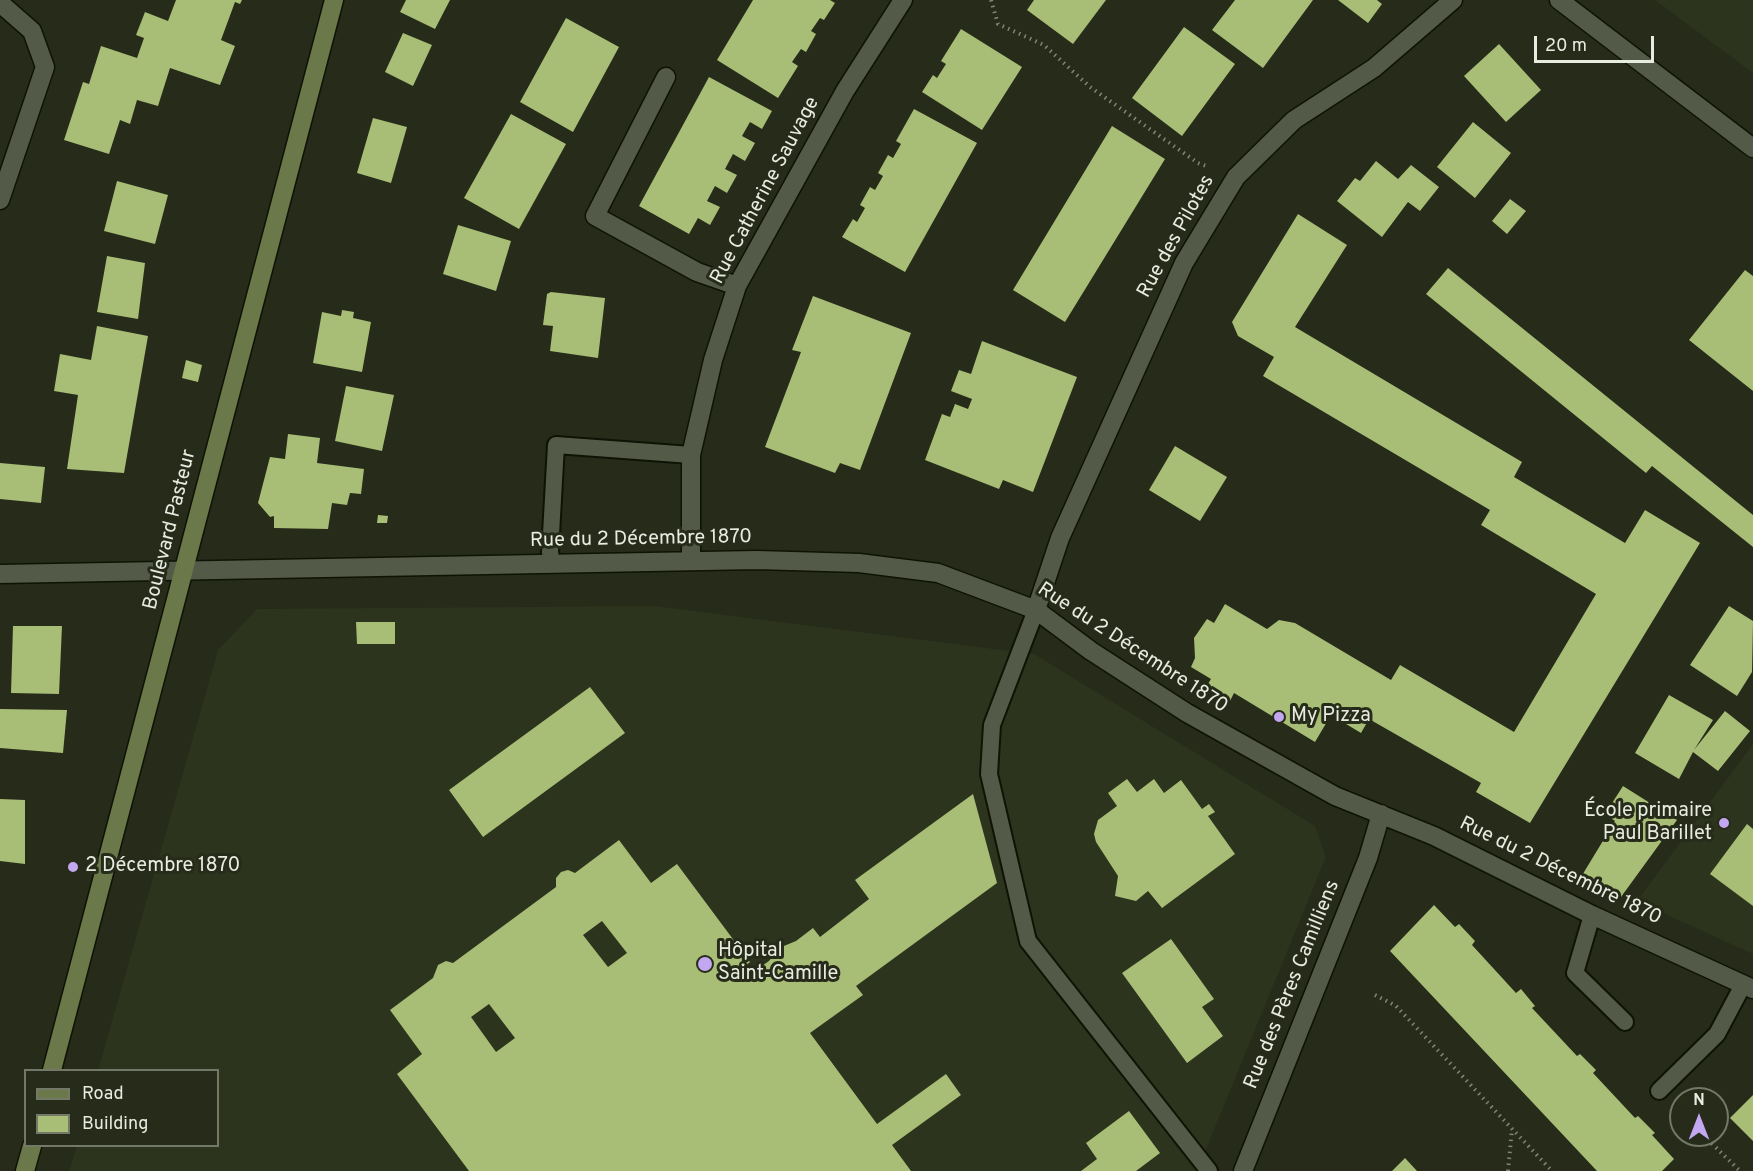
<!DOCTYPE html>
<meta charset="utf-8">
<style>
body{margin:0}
#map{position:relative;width:1753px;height:1171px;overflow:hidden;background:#262b1a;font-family:Overpass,sans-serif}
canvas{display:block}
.legend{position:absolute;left:24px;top:1069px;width:195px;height:78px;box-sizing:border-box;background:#262b1a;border:2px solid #737869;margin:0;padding:8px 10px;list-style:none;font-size:18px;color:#e7ebe0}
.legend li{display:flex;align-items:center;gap:12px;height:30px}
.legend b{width:30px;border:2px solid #737869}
.north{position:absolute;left:1669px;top:1087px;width:60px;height:60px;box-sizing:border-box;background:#262b1a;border:2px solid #737869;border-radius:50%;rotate:0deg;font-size:16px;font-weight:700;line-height:24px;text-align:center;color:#e7ebe0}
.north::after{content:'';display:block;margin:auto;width:21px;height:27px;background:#c4a7f1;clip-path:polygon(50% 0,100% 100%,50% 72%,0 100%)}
.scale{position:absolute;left:1534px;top:36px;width:120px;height:27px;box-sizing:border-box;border:3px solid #e7ebe0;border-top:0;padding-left:8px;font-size:18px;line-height:21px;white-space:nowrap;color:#e7ebe0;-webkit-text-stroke:4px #262b1a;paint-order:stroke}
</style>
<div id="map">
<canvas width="1753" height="1171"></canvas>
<ul class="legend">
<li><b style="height:8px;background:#6b784a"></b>Road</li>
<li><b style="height:16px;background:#a8bd75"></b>Building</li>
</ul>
<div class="north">N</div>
<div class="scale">20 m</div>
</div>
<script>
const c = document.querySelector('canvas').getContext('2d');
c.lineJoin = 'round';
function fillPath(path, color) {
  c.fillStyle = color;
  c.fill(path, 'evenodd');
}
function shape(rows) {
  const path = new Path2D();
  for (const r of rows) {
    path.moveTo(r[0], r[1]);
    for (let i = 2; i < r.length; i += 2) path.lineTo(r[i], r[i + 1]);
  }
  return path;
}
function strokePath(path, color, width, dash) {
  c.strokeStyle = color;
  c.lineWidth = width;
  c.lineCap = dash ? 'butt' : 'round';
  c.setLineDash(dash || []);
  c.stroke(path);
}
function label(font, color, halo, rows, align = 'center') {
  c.font = font + ' Overpass,sans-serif';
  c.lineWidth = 6;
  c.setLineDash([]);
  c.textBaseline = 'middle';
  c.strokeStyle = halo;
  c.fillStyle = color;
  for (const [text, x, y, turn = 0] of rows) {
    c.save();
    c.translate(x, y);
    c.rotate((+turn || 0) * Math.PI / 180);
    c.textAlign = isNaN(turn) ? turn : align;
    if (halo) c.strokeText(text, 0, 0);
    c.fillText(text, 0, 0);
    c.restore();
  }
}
const built = shape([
 [1655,0,1753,0,1753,73],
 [654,606,1034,654,1315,826,1326,857,1197,1171,69,1171,77,1146,218,1146,218,1070,98,1070,218,650,257,609],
 [1753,744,1753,954,1637,901]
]);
const building = shape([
 [176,0,242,0,240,4,235,2,221,40,235,46,220,85,170,68,158,106,137,100,130,124,120,120,109,154,64,140,83,82,89,84,101,46,137,58,144,38,136,35,145,12,168,21],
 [406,0,450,0,435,29,400,12],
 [753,0,830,0,835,3,824,20,820,18,811,31,816,34,806,52,801,49,792,62,798,66,778,98,717,60],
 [1034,0,1106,0,1073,44,1027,10],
 [1235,0,1313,0,1263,68,1212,30],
 [1338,0,1377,0,1382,4,1368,23],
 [566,18,619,47,573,132,520,102],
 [1184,27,1235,64,1182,136,1132,98],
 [961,29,1022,67,982,130,922,92,933,75,937,78,946,64,941,61],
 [403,33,432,45,413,86,385,72],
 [1499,44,1541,90,1506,122,1464,76],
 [709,77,772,111,762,129,750,122,742,136,755,143,745,161,733,154,725,169,737,175,727,193,715,186,707,201,720,207,710,225,698,218,689,234,639,206],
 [914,109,977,143,905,272,842,237,853,219,857,222,865,208,860,205,870,187,875,190,883,176,878,173,888,155,893,158,901,144,896,141],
 [511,114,566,144,519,229,464,198],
 [373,118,407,127,391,183,357,173],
 [1473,122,1511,153,1475,198,1437,167],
 [1112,126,1165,159,1065,322,1013,290],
 [1376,161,1398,179,1411,165,1439,187,1420,211,1408,202,1382,237,1337,201,1355,178,1360,181],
 [117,181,168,195,155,244,104,231],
 [1510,199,1526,211,1507,234,1492,221],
 [1298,214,1347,245,1295,327,1522,462,1514,477,1625,543,1645,510,1700,543,1530,823,1476,792,1481,783,1369,719,1361,733,1331,715,1315,742,1234,693,1230,701,1206,687,1211,679,1191,667,1195,658,1194,638,1207,619,1214,623,1225,604,1267,629,1279,620,1295,623,1391,680,1400,665,1514,732,1596,594,1481,525,1490,510,1263,376,1274,357,1238,336,1232,322],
 [458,225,511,241,496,291,443,274],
 [107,256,145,263,138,319,97,312],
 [1448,268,1753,515,1753,547,1652,466,1646,473,1426,294],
 [1745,270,1753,276,1753,391,1689,340],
 [551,292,605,298,598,358,550,351,553,326,543,325,547,294],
 [813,296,911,333,860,470,840,463,835,473,765,447,801,352,792,350],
 [342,310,354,312,353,318,371,322,362,372,313,363,322,312,341,316],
 [97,326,148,336,124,473,67,469,78,395,54,391,60,354,91,360],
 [982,341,1077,377,1033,492,1003,480,999,489,925,460,942,414,950,417,955,404,968,409,972,399,951,391,959,370,971,374],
 [186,360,202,365,198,382,182,378],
 [346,386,394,395,382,451,335,441],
 [288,434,320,438,317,463,364,469,361,494,350,493,347,505,332,503,328,529,274,528,274,516,270,517,258,503,270,457,285,459],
 [1175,446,1227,477,1200,521,1149,490],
 [0,463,45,467,41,503,0,499],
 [378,515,388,516,387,523,377,523],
 [1729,606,1753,621,1752,672,1737,696,1690,665],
 [356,622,395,622,395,644,357,644],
 [13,626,62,626,59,694,11,693],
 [590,687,625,733,483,837,449,790],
 [1669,695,1713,720,1694,750,1725,711,1750,731,1718,771,1693,752,1679,779,1635,753],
 [0,709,67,710,63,753,0,748],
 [1127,779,1137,792,1154,779,1164,793,1181,780,1202,809,1209,804,1215,812,1208,816,1235,854,1162,908,1148,891,1136,901,1115,896,1118,876,1096,842,1094,834,1098,820,1117,806,1108,793],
 [1623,786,1677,820,1621,897,1581,877,1615,821,1605,814],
 [973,794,997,883,856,986,863,995,810,1033,877,1124,946,1074,961,1095,892,1145,911,1171,469,1171,397,1074,422,1054,390,1010,433,978,438,965,446,961,453,963,556,887,556,878,561,872,568,870,575,873,619,840,651,883,677,864,750,962,746,965,752,973,769,961,779,948,796,941,813,928,820,937,869,899,855,880],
 [602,921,627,953,608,967,583,935],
 [489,1004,515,1038,496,1052,471,1017],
 [0,799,25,800,25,864,0,861],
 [1747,824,1753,829,1753,906,1710,874],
 [1434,905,1455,927,1459,924,1475,941,1472,945,1516,993,1521,989,1535,1006,1532,1008,1577,1056,1580,1054,1596,1070,1593,1073,1635,1118,1638,1116,1655,1133,1652,1135,1674,1159,1662,1171,1597,1171,1390,951],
 [1171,939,1214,999,1202,1007,1223,1036,1187,1063,1122,973],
 [1753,1095,1753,1141,1730,1118],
 [1129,1111,1160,1153,1136,1171,1081,1171,1097,1159,1086,1143],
 [1405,1158,1417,1171,1392,1171]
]);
const path = shape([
 [991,0,998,24,1044,45,1090,87,1198,163,1209,167],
 [1375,995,1396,1006,1552,1171],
 [1703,1135,1740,1171],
 [1508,1171,1512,1129]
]);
const lane = shape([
 [552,564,550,552,556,445,691,455],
 [1036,610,992,725,989,774,1028,941,1209,1171],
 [1592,915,1575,973,1625,1022],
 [1659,1091,1717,1034,1743,985]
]);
const street = shape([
 [1559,0,1753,148],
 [0,3,32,31,45,67,0,200],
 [666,77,595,216,697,272,737,286],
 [691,560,691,455,713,360,737,286,845,91,903,0],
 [0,574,757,560,859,563,938,573,1036,610,1091,651,1187,713,1335,796,1434,836,1592,915,1753,989],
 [1036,610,1060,538,1184,263,1236,177,1294,120,1374,68,1453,0],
 [1243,1171,1368,858,1381,814]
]);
const secondary = shape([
 [52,1070,334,0],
 [25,1171,32,1146]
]);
const markers = [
 [1279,717,6,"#c4a7f1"],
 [1724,823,6,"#c4a7f1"],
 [73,867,6,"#c4a7f1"],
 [705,964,8,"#c4a7f1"]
];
const streetNames = [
 ["Rue Catherine Sauvage",766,191,-62],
 ["Rue des Pilotes",1177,237,-61],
 ["Boulevard Pasteur",171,530,-76],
 ["Rue du 2 Décembre 1870",641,540,-1],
 ["Rue du 2 Décembre 1870",1132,649,33],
 ["Rue du 2 Décembre 1870",1560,872,26],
 ["Rue des Pères Camilliens",1293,985,-68]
];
const poiNames = [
 ["My Pizza",1291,717],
 ["École primaire",1712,812,"right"],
 ["Paul Barillet",1712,835,"right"],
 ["2 Décembre 1870",85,867],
 ["Hôpital",718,952],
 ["Saint-Camille",718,975]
];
fillPath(built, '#2d341d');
fillPath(building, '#a8bd75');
strokePath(lane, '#0f1305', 20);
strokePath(street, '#0f1305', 21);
strokePath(secondary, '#0f1305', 21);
strokePath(path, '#818677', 4, [1.5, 4.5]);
strokePath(lane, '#545a48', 16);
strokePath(street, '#545a48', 18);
strokePath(secondary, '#6b784a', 18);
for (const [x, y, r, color] of markers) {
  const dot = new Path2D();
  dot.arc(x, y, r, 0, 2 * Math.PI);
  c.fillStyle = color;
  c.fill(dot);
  strokePath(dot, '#262b1a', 2);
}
label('20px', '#e7ebe0', '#262b1a', streetNames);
label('20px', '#e7ebe0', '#262b1a', poiNames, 'left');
</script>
